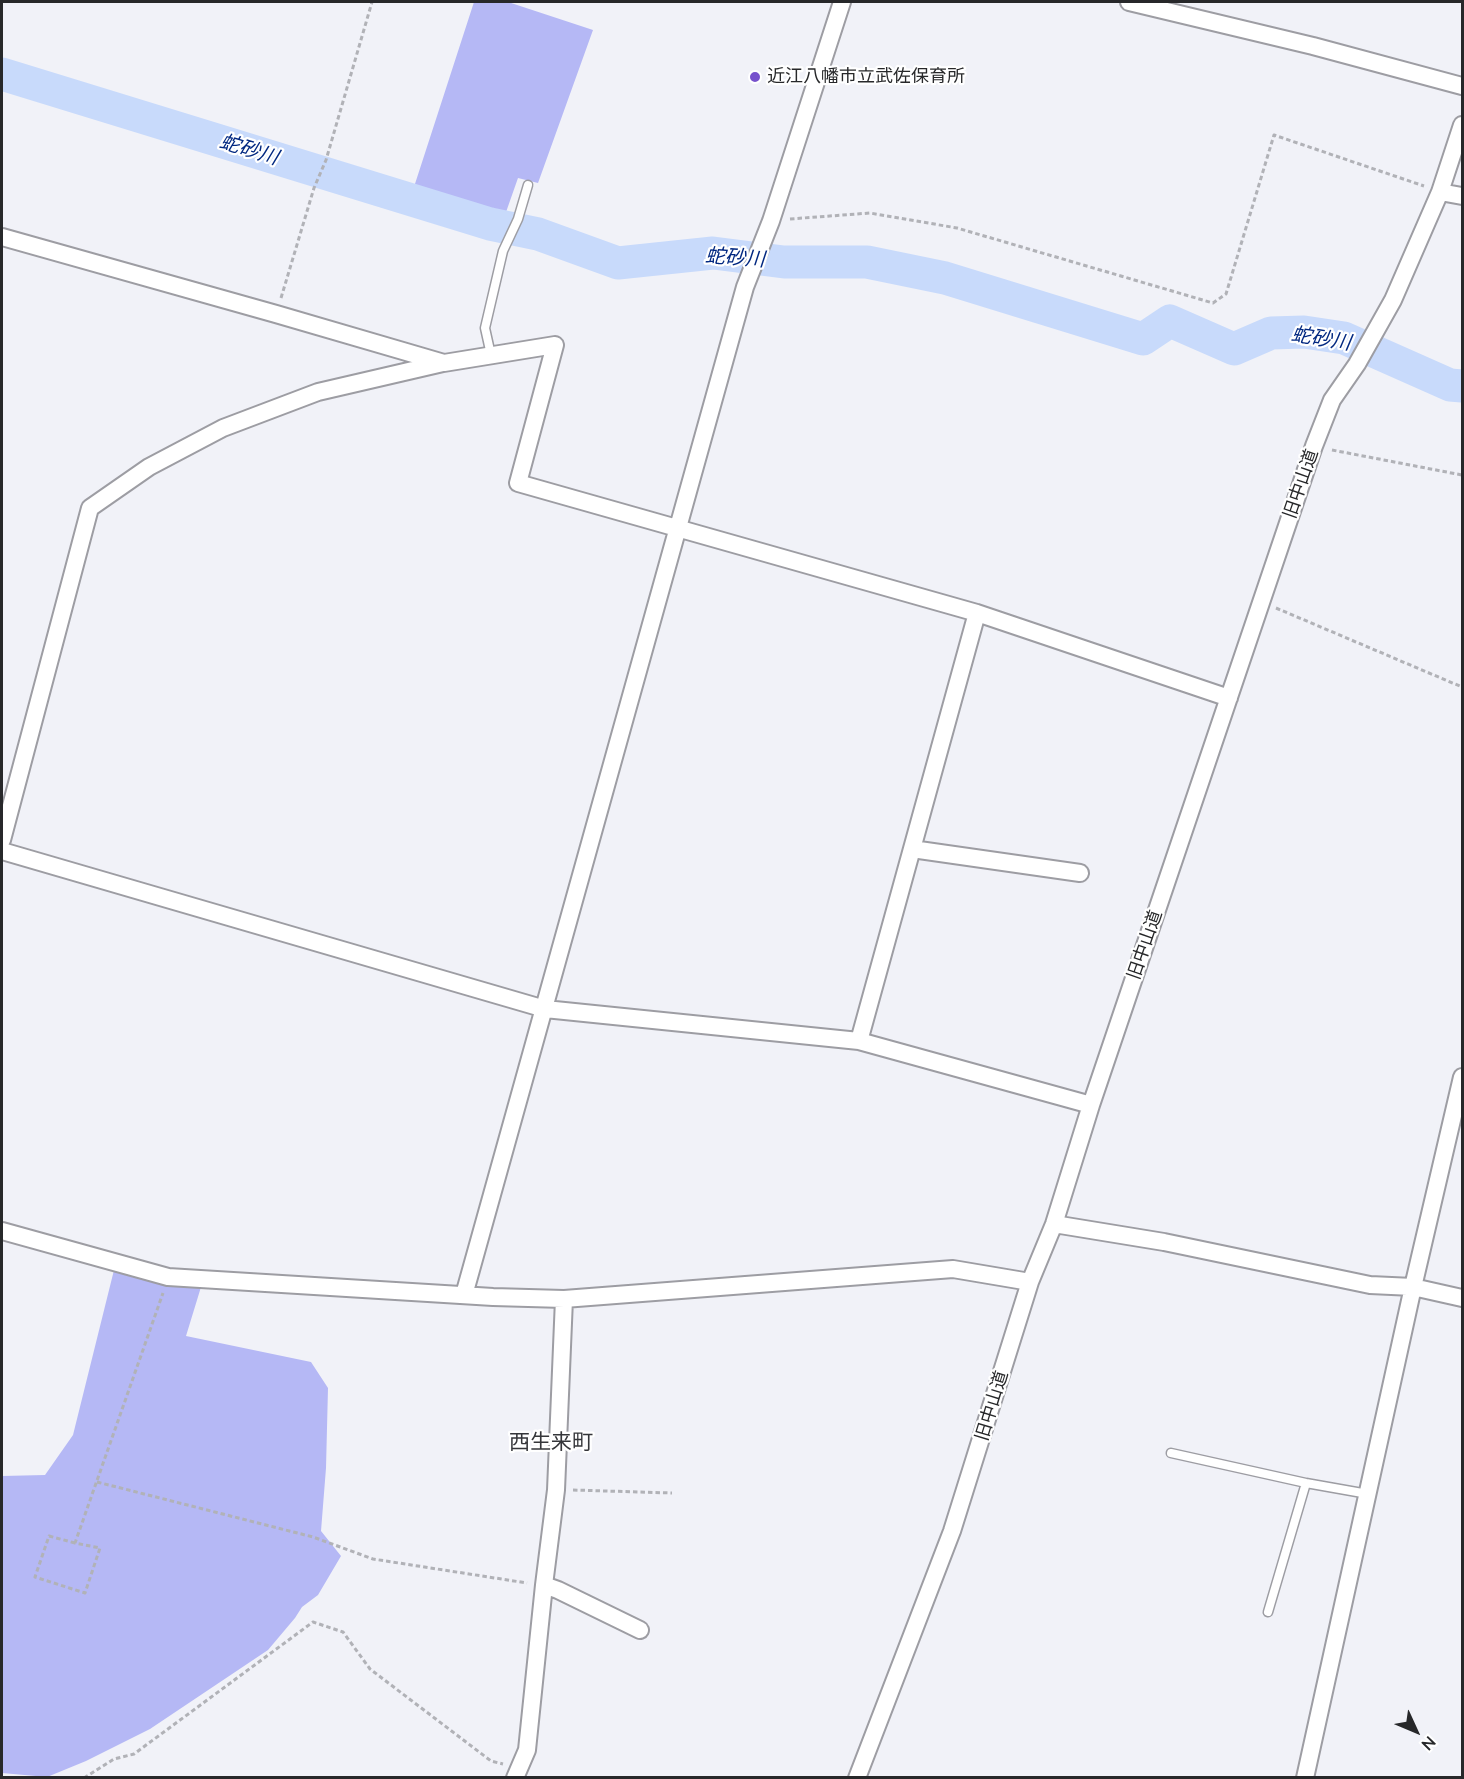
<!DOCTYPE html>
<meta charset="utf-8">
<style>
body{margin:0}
#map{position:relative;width:1464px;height:1779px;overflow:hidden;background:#f1f2f8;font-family:Mulish,sans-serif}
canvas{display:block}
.frame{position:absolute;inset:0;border:3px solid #27282a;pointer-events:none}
.north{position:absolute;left:1386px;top:1701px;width:60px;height:60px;-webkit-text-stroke:4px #fff;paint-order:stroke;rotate:134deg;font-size:16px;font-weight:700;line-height:24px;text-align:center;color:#27282a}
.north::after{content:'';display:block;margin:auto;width:21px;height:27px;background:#27282a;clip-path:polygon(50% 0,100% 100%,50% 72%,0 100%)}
</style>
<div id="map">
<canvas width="1464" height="1779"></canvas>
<div class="frame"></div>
<div class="north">N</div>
</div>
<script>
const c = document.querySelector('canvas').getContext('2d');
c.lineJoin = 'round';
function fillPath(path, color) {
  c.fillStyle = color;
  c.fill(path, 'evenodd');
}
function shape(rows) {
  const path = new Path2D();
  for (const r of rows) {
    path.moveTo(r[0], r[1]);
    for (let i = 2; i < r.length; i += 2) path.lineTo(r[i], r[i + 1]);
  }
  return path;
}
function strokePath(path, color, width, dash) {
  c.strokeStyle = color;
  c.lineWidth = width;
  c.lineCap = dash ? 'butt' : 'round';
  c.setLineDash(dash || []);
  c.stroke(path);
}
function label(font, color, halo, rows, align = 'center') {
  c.font = font + ' Mulish,"Noto Sans JP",sans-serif';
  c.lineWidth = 4.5;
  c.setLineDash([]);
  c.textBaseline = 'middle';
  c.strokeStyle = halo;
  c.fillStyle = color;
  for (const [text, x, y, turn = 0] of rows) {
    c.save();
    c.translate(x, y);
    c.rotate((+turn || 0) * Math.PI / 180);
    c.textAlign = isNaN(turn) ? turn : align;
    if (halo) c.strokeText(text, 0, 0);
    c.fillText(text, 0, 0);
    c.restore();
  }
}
const green = shape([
 [474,2,508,2,593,30,538,183,518,178,505,215,413,190],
 [114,1270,201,1287,186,1336,311,1362,328,1388,326,1468,321,1531,341,1556,318,1595,302,1607,295,1618,268,1650,150,1729,86,1761,47,1777,2,1773,2,1476,45,1475,73,1435]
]);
const river = shape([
 [2,74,490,224,538,234,618,263,713,253,784,262,867,262,945,278,1143,339,1170,321,1234,349,1271,333,1304,332,1344,338,1450,385,1462,386]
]);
const path = shape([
 [790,219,870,213,957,228,1213,303,1226,294,1274,135,1424,186],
 [281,298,314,188,326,160,372,2],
 [1332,450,1462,475],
 [1276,608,1462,687],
 [97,1482,313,1537,373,1559,527,1583],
 [573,1490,672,1493],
 [75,1543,49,1536,35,1577,85,1593,100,1548,75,1543,163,1293],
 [84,1778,114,1759,134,1754,313,1622,343,1632,370,1669,491,1761,503,1764]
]);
const service = shape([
 [491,355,485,328,503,251,518,219,528,185],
 [1171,1453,1306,1483,1368,1494],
 [1268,1612,1306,1483]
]);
const minor = shape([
 [1129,2,1313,46,1462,86],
 [1440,192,1462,196],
 [2,237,276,314,444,363,555,345,518,483,977,613,1229,698],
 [2,840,90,508,149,467,223,428,318,392,443,363],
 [912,849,1080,873],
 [2,851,545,1009,859,1041,1091,1105],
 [859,1041,977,613],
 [1054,1224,1164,1242,1370,1285,1413,1287,1462,1298],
 [2,1231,168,1277,493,1297,564,1299,953,1269,1030,1282],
 [464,1295,745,287,771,221,842,2],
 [544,1585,558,1590,640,1630],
 [515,1778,527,1750,544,1585,556,1490,564,1299],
 [857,1778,952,1531,1030,1282,1054,1224,1091,1105,1314,446,1332,400,1357,364,1393,300,1440,192,1462,125],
 [1305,1778,1413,1287,1462,1077]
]);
const markers = [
 [755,77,6,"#7752cc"]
];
const poiNames = [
 ["近江八幡市立武佐保育所",767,77]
];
const streetNames = [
 ["旧中山道",1301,484,-71],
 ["旧中山道",1145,945,-71],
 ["旧中山道",992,1406,-73]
];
const waterNames = [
 ["蛇砂川",249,150,17],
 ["蛇砂川",735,258,4],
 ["蛇砂川",1321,339,9]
];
const quarterNames = [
 ["西生来町",551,1443]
];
fillPath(green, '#b5b8f5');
strokePath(river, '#c8dafb', 33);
strokePath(service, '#9d9da3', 11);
strokePath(minor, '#9d9da3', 20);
strokePath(path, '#b1b2b7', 3, [4.5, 3]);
strokePath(service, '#fff', 8);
strokePath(minor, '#fff', 16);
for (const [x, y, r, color] of markers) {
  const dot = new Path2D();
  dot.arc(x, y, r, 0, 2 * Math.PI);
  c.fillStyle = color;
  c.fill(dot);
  strokePath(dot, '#fff', 2);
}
label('18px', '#27282a', '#fff', poiNames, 'left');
label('18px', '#27282a', '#fff', streetNames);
label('italic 20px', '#022881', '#fff', waterNames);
label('21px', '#35363a', '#fff', quarterNames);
</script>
